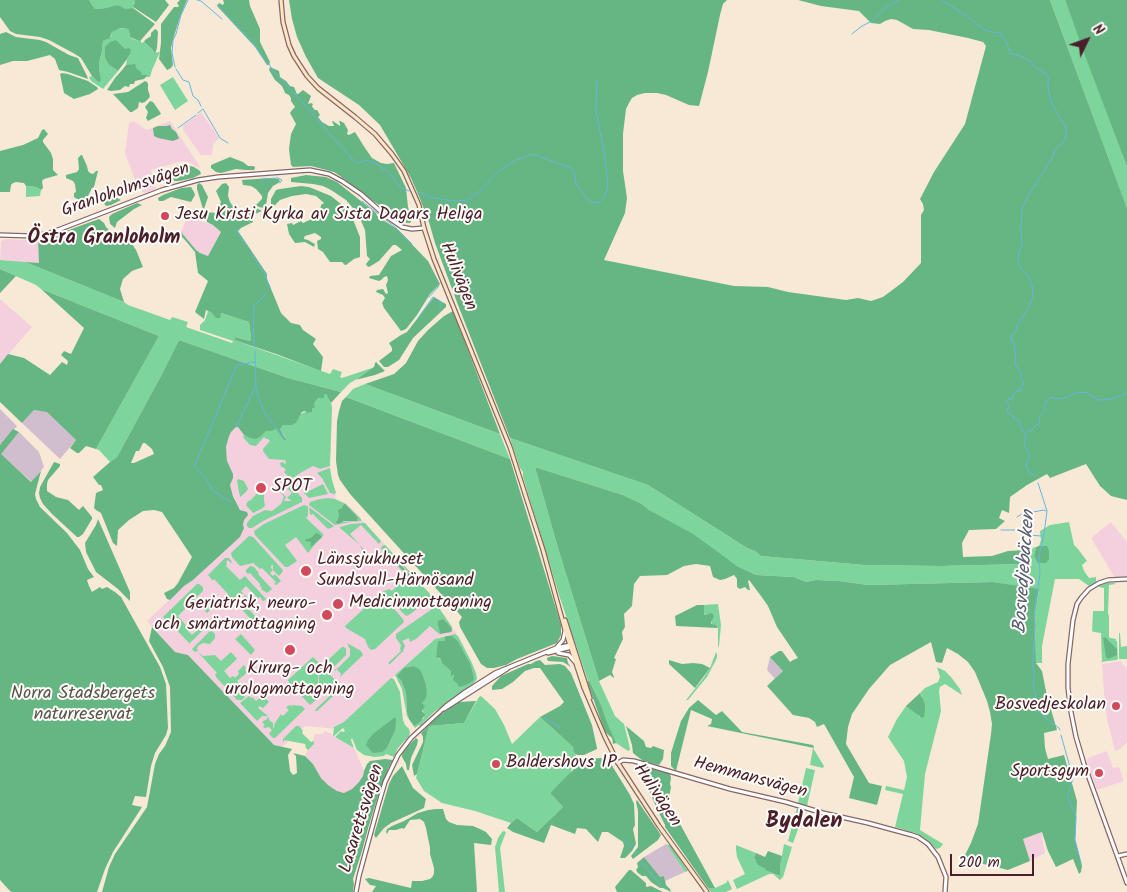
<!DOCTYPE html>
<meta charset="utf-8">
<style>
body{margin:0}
#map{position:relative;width:1127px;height:892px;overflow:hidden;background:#f8e9d7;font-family:Kalam,sans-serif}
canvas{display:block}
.north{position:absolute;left:1062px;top:15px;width:50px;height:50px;-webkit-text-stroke:4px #fdfcf7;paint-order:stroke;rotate:48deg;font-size:14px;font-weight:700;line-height:20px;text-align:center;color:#4a1f2b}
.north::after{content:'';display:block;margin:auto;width:18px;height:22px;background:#4a1f2b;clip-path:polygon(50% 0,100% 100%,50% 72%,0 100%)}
.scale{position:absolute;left:950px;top:854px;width:84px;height:22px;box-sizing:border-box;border:2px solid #4a1f2b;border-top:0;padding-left:6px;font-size:15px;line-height:18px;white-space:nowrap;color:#4a1f2b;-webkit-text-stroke:4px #fdfcf7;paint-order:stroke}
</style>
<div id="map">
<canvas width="1127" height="892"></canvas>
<div class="north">N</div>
<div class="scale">200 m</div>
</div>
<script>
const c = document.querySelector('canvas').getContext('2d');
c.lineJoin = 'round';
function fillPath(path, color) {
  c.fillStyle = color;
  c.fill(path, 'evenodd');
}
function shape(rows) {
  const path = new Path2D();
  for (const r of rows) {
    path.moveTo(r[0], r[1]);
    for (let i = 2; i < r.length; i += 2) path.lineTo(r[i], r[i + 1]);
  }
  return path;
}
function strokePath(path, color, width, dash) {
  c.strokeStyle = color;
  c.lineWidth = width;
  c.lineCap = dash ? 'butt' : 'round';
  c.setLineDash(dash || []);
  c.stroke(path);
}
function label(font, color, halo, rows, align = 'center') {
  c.font = font + ' Kalam,sans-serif';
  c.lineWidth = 4;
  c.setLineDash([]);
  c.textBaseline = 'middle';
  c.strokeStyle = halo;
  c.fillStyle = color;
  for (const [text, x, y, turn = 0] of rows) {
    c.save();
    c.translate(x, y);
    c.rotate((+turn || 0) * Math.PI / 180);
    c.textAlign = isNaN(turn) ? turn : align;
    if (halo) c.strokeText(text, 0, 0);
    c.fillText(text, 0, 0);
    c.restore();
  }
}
const built = shape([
 [201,112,219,138,213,144,212,155,201,155,183,130,183,126],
 [133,121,135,122,147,130,170,121,200,167,199,168,189,162,183,161,168,165,151,170,156,189,144,193,137,185,125,153,129,123],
 [187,218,193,218,213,225,221,232,208,256,200,253,196,250,181,232],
 [5,239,21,240,38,239,40,264,0,260,1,242],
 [0,299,32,327,0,364],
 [332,405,330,468,332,480,336,493,335,499,346,504,353,510,411,573,430,594,457,634,439,637,431,642,338,729,305,726,282,747,274,745,188,655,175,652,147,621,184,586,193,580,240,537,242,532,244,520,247,515,239,508,231,489,230,485,233,478,227,461,227,451,225,449,229,436,231,432,236,427,238,427,244,435],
 [1111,522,1127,542,1127,578,1115,578,1091,538],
 [1121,661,1123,665,1125,667,1127,666,1127,742,1120,749,1115,751,1107,719,1104,693,1102,664],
 [325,731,332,734,333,736,354,748,364,771,363,776,359,782,352,789,344,793,337,791,328,785,321,778,313,764,305,756,308,750,314,744,313,741,315,734,322,734],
 [1107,751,1113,768,1119,767,1124,781,1097,790,1087,761,1088,758],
 [1042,832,1042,838,1045,853,1030,861,1023,839]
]);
const industrial = shape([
 [0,409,17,426,0,445],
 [34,410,47,411,76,440,60,459,22,423],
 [19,432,39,452,44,467,32,482,0,454],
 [770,657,780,665,783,671,775,679,767,670],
 [666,844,685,872,665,881,664,876,660,878,644,857]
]);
const green = shape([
 [89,0,134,0,135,2,133,8,131,9,126,9,116,5,106,8,95,9],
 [1050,0,1065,0,1127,167,1127,208],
 [117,28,128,29,129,31,130,37,133,39,139,41,141,40,141,43,144,42,152,49,154,53,160,52,152,70,150,77,146,77,147,76,142,75,129,64,126,65,127,59,130,54,125,49,105,47,105,58,109,65,118,71,103,89,91,81,89,77,92,76,97,81,101,78,99,69,99,63,102,51,103,41,111,37,112,32],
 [173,77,188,101,175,110,160,85],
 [26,186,36,187,41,190,40,196,26,197],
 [0,260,25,262,124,302,128,305,170,320,172,317,188,322,186,327,232,343,233,341,200,330,200,325,205,320,208,311,212,313,221,313,249,322,251,337,250,341,235,337,234,340,330,374,333,369,342,372,340,377,342,378,375,367,350,383,341,392,288,378,179,340,162,374,117,457,110,462,99,450,96,449,159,336,41,289,36,285,0,269],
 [365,384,500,434,510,459,346,397,353,389],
 [326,394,330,400,332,407,330,466,320,469,313,466,300,473,293,478,291,479,284,472,286,470,283,467,281,467,280,463,283,462,285,464,286,463,285,460,269,459,263,451,263,449,270,441,268,439,266,439,264,437,256,446,250,445,243,437,244,435,250,438,262,434,266,431,276,429,286,438,280,429,283,425,295,424,301,414,312,409,314,407,314,404,318,398],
 [510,438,648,485,747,548,755,551,761,556,864,565,941,566,1022,564,1026,550,1036,547,1034,556,1047,546,1039,546,1041,540,1040,531,1050,525,1069,522,1074,545,1078,549,1087,561,1082,565,1084,571,1089,578,1096,577,1096,582,1089,586,1079,579,1055,579,1042,646,1042,663,1036,663,1035,614,1039,590,993,582,868,585,839,581,816,580,806,582,794,577,756,575,737,566,649,510,642,504,623,495,535,467,558,548,599,681,615,716,624,724,629,744,630,750,628,751,616,743,616,742,608,726,602,707,589,680,588,681,560,598,523,477,523,472,520,468],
 [330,468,332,480,336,493,334,494,330,493,322,478,317,473],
 [238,479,244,481,248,489,246,492,240,497,237,481],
 [287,482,288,482,302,498,302,502,263,521,252,528,249,528,247,526,247,523,253,516,265,510,272,511,281,504,284,497,279,490,280,489,281,489,280,491,286,497,284,501,292,501,287,498,292,493,285,486,283,487],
 [323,484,328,494,309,498,304,493,305,491,307,492],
 [258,492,264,492,264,500,265,506,261,509,253,513,246,505,248,501,251,500],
 [329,498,335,499,346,504,361,519,361,521,350,522,335,525,309,505,310,502,320,499],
 [344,504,345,504,355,514,358,518,357,521,340,522,336,521],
 [304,505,307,506,308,507,308,516,306,518,323,534,323,536,316,543,308,553,296,537,285,545,297,561,288,567,285,567,255,535,254,531,264,524],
 [309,507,334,526,333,527,328,529,313,514,310,515],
 [365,523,381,541,379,544,361,525,350,534,368,554,365,557,360,545,340,528,340,527,351,524],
 [249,536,253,537,282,569,283,571,279,576,273,570,273,565,271,566,271,568,273,570,270,573,273,576,275,574,281,581,276,585,274,584,276,582,262,568,260,569,253,563,240,566,232,557,231,553],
 [385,545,411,573,430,594,430,599,409,615,406,616,389,599,387,601,403,619,404,622,375,649,371,650,368,647,365,639,346,628,345,626,382,592,389,589,392,591,405,578,405,574,381,549,382,546],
 [384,551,399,562,412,576,412,580,406,582,408,576],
 [225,558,229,558,232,562,231,563,228,560,226,562,227,564,226,566,240,580,245,576,266,599,264,601,263,601,260,597,258,598,246,586,241,591,243,593,242,594,240,593,236,596,237,598,232,603,222,602,228,594,214,579,213,581,208,575],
 [250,566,254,567,259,573,258,574,272,589,267,593,261,589,262,588,260,586,260,584,251,574,249,573,248,574,246,572,246,570],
 [1106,583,1114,583,1116,584,1109,585,1108,613,1109,616,1109,637,1110,638,1116,639,1116,641,1117,641,1118,659,1116,660,1101,662,1102,661,1101,635,1101,633,1094,632,1092,631,1093,612,1093,611,1104,611,1104,588,1099,587,1098,586],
 [197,584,199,584,203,587,203,591,178,616,189,629,188,631,192,635,210,619,216,625,213,623,208,627,207,626,189,644,189,643,173,626,171,627,163,617],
 [244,594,251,601,246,606,256,617,255,624,239,606,237,608,234,604,236,601,244,600,245,598],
 [211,598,213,598,217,603,207,613,201,606],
 [718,604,721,625,719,646,718,647,718,628,717,626,712,624,712,619,706,615,704,612,704,605],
 [435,607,439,608,452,627,452,631,451,632,451,630,440,628,440,634,438,633,430,626,416,639,410,642,409,638,402,641,404,643,404,644,405,646,403,651,390,664,388,663,401,651,400,649,401,645,396,638,396,634],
 [212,631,215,634,215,638,210,644,203,643,199,645,197,648,198,652,203,656,215,655,221,661,231,652,237,659,224,671,230,678,233,676,235,678,239,674,238,671,244,665,246,668,245,670,246,671,249,671,237,681,243,688,245,687,248,690,243,694,245,697,242,700,237,700,216,677,215,674,217,673,197,651,195,652,192,649,209,632],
 [1119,633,1120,633,1121,647,1127,646,1127,659,1119,659],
 [241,634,255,650,251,655,235,639],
 [455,634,458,636,471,661,476,673,477,679,473,684,434,712,420,726,419,725,415,728,407,716,402,689,395,675,435,639],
 [452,636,458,641,470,663,454,677,451,670,444,664,441,659,439,659,436,655,444,641,445,641,444,637],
 [413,666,422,673,426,684,427,690,422,703,424,718,414,725,407,712,406,693,401,680,408,667],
 [347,643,361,651,363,655,340,677,340,676,341,674,337,669,335,671,334,670,338,668,350,656,350,649],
 [342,647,344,647,346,649,346,655,335,666,329,665,328,663,328,660],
 [716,652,717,654,717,658,707,677,688,700,686,700,702,680,710,668],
 [313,657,319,663,317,699,310,705,289,683,288,680],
 [320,664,336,681,318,697,319,678],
 [937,667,945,671,951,677,960,689,962,695,945,684,940,687,939,691,941,711,925,774,920,830,943,844,940,848,936,849,924,838,915,833,895,827,903,794,885,790,886,786,904,790,907,777,904,761,888,737,897,719,906,706,915,711,920,717,922,696,920,693,925,688,938,682,940,677],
 [391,678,394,679,400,692,403,720,405,725,409,729,410,732,409,736,398,748,394,757,386,754,384,756,374,757,364,755,357,750,352,738,351,740,354,748,335,737,341,731,343,732,345,731,343,728,334,736,333,736,334,727,344,722],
 [395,731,387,748,368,748],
 [342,685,344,686,317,711,315,711,316,709,340,686],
 [263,695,269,702,263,708,260,706,258,708,268,716,262,716,257,721,240,703,249,696,251,698,252,697,256,701],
 [481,696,495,709,504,725,512,744,540,717,573,747,576,754,570,775,550,793,563,807,537,832,517,818,511,823,475,811,442,803,424,791,416,778,429,726,464,723,479,697],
 [290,705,294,709,291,705,302,706,305,709,275,738,273,738,269,734,272,730,269,727,264,728,263,726,265,725,262,722,267,719,268,717,269,718,269,720,273,723,273,729,275,723,281,714,283,716,289,710,286,707],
 [296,726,299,726,303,731,302,733,311,742,313,741,314,742,314,744,308,750,306,748,305,744,284,740,284,742,283,741,283,739],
 [813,748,824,766,823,768,810,765],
 [806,768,815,770,807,806,798,803],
 [797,808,805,810,793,843,788,841],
 [504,831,506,832,500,848,505,892,499,892,495,847,498,838,502,832],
 [666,844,671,846,688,871,685,872],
 [784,844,792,847,783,877,780,880,773,874,769,874,737,889,733,880,745,874,737,857,736,850,736,845,756,853,754,859,760,866,764,867,767,871,779,876,780,866],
 [728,880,732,889,726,892,711,892,708,888,715,888,726,883]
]);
const forest = shape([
 [0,0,89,0,95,9,106,8,116,5,120,6,126,9,133,8,155,24,141,40,139,41,130,37,129,31,128,29,120,28,112,32,110,38,103,41,102,51,99,63,99,69,101,78,100,82,97,81,92,76,81,58,75,54,49,40,40,37,16,34,10,31,0,17],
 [134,0,165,0,169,5,156,22,133,7,135,2],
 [180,0,187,0,180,17,175,33,173,40,171,48,173,65,171,68,167,70,159,59,161,43,161,24,174,7,178,7,179,6,177,3],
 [223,0,249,0,250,6,260,29,260,42,270,62,269,65,267,65,255,47,217,6,219,3,223,5,224,3],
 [289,0,727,0,723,4,720,15,708,72,699,106,689,105,666,95,657,93,645,93,637,95,632,98,629,103,626,109,623,134,623,171,627,198,625,213,604,260,734,286,768,287,788,292,846,300,858,298,871,301,883,297,903,282,921,263,921,215,924,210,923,204,920,199,934,172,965,124,986,46,983,42,968,38,929,30,913,29,897,20,891,19,885,21,880,24,871,23,859,11,821,6,798,0,1050,0,1127,208,1127,500,1111,496,1100,486,1086,464,1050,478,1047,474,1027,485,1010,497,1009,513,1002,510,999,518,1005,521,996,529,969,530,962,543,963,557,992,556,1008,551,1026,550,1022,564,941,566,864,565,761,556,755,551,747,548,648,485,510,438,458,305,435,243,429,222,420,199,411,178,380,125,359,105,318,78,306,57,297,37,292,19],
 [1065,0,1127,0,1127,167,1087,61],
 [155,29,157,30,158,32,157,48,155,54,152,49,144,42,145,40,151,36,151,33],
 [6,32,16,37,40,40,46,42,69,55,78,58,87,76,88,79,68,72,59,70,55,59,50,55,27,61,13,61,0,65,0,34],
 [116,40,125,49,129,48,131,50,130,54,127,59,118,71,109,65,106,60,105,58,105,47,110,42],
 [129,64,131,65,133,64,135,64,136,68,141,72,142,75,147,75,147,76,144,79,135,81,134,84,130,84,129,87,125,86,120,90,111,91,107,90,115,78,123,69,126,65],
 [270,67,279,71,280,77,286,81,290,86,294,87,297,94,298,94,303,90,311,96,308,104,311,103,313,104,312,106,313,108,315,110,317,110,320,115,318,117,322,122,329,126,334,126,332,121,333,121,340,126,340,124,339,121,340,121,344,123,348,130,347,134,349,135,355,132,365,148,372,158,381,163,387,164,394,163,406,188,408,207,411,216,411,221,410,223,407,223,403,221,367,197,340,176,334,172,311,166,293,167,291,165,289,149,291,134,296,124,290,113,292,110,295,107,291,101,291,98,289,95,285,93,282,86,275,80,269,70],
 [62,73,68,74,88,81,97,87,98,89,90,94,74,99,64,93,60,74],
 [145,81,147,82,148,84,148,90,150,96,149,98,145,102,142,103,139,102,138,108,132,112,130,112,113,94,128,92],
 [150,101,153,102,160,112,161,114,148,121,146,118,148,112,145,107],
 [170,125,172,129,176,132,179,138,178,139,173,141,158,138,154,136,153,128,158,126,166,126],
 [44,129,48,134,43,140,43,142,51,153,53,159,53,170,58,175,44,179,42,181,43,188,41,190,36,187,26,186,24,183,16,182,13,183,11,185,10,192,0,192,0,151,23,145,38,138,42,130],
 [81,155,82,155,87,166,88,171,90,173,93,174,96,171,98,171,94,187,92,188,87,198,85,200,77,199,74,197,74,193,76,192,75,184,73,181,66,178,66,175,77,172,79,169,78,158],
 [230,157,243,162,248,166,253,166,255,167,255,168,254,170,245,170,236,169,221,173,216,172,211,168,211,165],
 [182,164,194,167,200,171,201,174,193,178,179,181,174,181,173,178,174,166],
 [306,175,326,177,337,182,376,213,377,216,397,229,428,261,440,284,430,294,417,315,406,329,401,331,384,308,382,303,385,298,383,295,376,292,377,290,383,289,386,294,388,293,386,285,388,280,387,276,384,277,381,280,379,281,369,278,370,276,379,275,391,256,402,250,396,245,393,245,379,261,369,267,367,266,366,264,370,259,367,256,365,230,358,214,346,200,331,190,323,186,313,184,291,182,291,178],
 [270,178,279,179,280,182,273,186,268,193,266,205,264,208,259,207,256,205,262,199,262,196,256,189,251,186,243,185,242,180],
 [199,183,202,185,208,197,204,209,203,209,197,189,197,185],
 [226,183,229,187,228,196,230,202,234,208,238,211,243,212,249,211,254,207,262,211,255,214,253,216,253,222,241,228,238,231,267,274,267,279,281,313,291,323,300,325,303,330,316,339,313,344,323,357,321,371,276,354,234,340,235,337,250,341,251,337,249,322,221,313,220,318,216,318,212,313,206,310,204,319,195,312,208,281,198,273,195,252,185,240,181,236,181,232,196,250,200,253,208,256,221,232,213,225,207,222,204,215,206,212,216,213,221,202,216,191,222,184],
 [301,186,309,187,331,196,346,208,352,217,360,237,360,257,354,259,346,265,345,265,342,262,330,262,323,252,318,249,317,241,321,239,321,237,315,233,305,236,304,238,304,239,308,240,313,243,315,244,314,247,305,242,296,243,295,243,289,234,287,224,292,223,293,225,301,221,303,223,316,217,320,212,321,205,324,203,316,196,306,194,292,196,280,200,274,206,271,207,271,199,276,190,280,189],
 [191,187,194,192,195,195,191,202,171,197,163,201,159,201,158,199,158,198,163,195,181,188],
 [102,193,115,197,121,200,111,205,106,206,103,202],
 [137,203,142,205,134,209,117,222,115,228,110,224,109,217,112,214],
 [99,219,104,223,106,227,110,231,126,238,132,244,136,250,143,267,132,271,123,279,120,289,124,302,25,262,39,263,38,239,52,236],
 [0,269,16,276,0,293],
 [41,289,159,336,96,449,86,446,79,453,77,453,70,448,76,440,47,412,34,410,22,423,0,402,0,364,8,354,24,358,50,375,62,362,67,365,68,361,61,355,64,351,71,354,84,328],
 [434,297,444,303,446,304,446,307,413,338,399,360,388,367,384,367,379,361,392,351,392,348,389,343,401,335,407,332],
 [453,311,500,434,365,384,394,374,406,363,418,341,428,330,444,316],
 [179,340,288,378,341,392,331,403,326,394,324,395,324,398,318,398,314,404,315,407,312,409,312,412,307,413,305,411,302,412,296,423,292,425,283,425,280,429,286,440,284,440,276,429,271,431,266,431,261,436,256,439,250,438,244,435,238,427,236,427,231,432,229,436,226,447,227,461,233,474,233,478,230,485,233,496,240,510,247,512,248,515,244,520,243,525,244,528,240,537,193,580,184,586,170,600,167,599,164,593,174,588,178,583,192,557,162,512,154,510,143,511,129,520,118,530,117,546,113,543,101,513,96,510,94,508,96,493,103,490,101,485,99,485,93,477,110,462,117,457,162,374],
 [143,443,145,443,152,449,154,454,134,463,131,463,136,451,139,451],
 [376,362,385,371,375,375,355,380,351,383,374,367,375,363],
 [346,397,510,459,561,625,561,635,557,643,517,659,506,665,494,668,487,668,481,664,460,627,459,622,462,617,350,494,340,480,338,475,336,461,337,421,339,411,342,401],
 [13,429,19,432,1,454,31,482,41,471,35,494,36,499,40,507,67,533,80,550,88,569,94,577,87,580,89,586,92,592,100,587,102,589,107,587,115,592,121,597,160,667,166,684,168,728,166,735,155,753,151,766,146,797,135,796,132,805,142,807,113,852,105,869,97,892,12,892,10,891,0,880,0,445],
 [54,462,60,464,60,466,48,480,47,484,47,491,56,497,68,500,79,510,83,506,92,517,92,519,83,534,79,537,77,537,52,514,43,504,40,498,39,493,40,487],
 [535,467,623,495,642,504,649,510,693,534,737,566,756,575,794,577,806,582,816,580,839,581,868,585,993,582,1039,589,1035,614,1036,663,1042,671,1047,696,1057,730,1044,733,1045,748,1048,759,1064,755,1077,801,1075,839,1082,866,1081,872,1079,874,1073,859,1056,867,1048,851,1042,832,1023,839,1030,861,1008,870,963,859,971,843,978,824,991,734,992,724,990,712,987,701,975,672,968,662,958,654,947,648,942,663,936,662,931,642,890,665,869,689,852,714,848,727,846,744,869,783,882,786,877,805,849,798,854,777,824,724,817,727,815,722,809,718,793,715,767,686,783,671,770,657,779,651,782,651,790,662,793,660,798,658,777,627,768,606,761,596,749,580,748,581,750,590,748,590,745,587,740,589,737,587,737,579,734,575,725,579,720,580,713,577,710,566,696,564,684,566,667,575,640,576,634,584,632,606,624,614,625,627,622,632,623,639,614,658,616,659,612,672,614,677,614,678,610,675,599,681,558,548],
 [344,504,345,504,355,514,358,518,357,521,344,521,338,524,336,522,339,515,338,511,339,509,341,509],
 [98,519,130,592,130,601,118,589,96,572,86,552,85,543,96,525],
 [316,533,319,534,322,537,311,547,311,542,305,541,305,540,312,537],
 [1039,546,1047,546,1049,551,1049,559,1046,563,1038,563,1034,556,1036,547],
 [384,547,412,577,410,584,408,585,407,584,406,582,408,576,384,551,383,549],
 [697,605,704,605,704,612,705,615,712,613,714,616,711,623,712,624,716,625,718,628,676,626,675,616],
 [443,619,448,624,452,630,451,632,440,634,439,628,438,625,438,621],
 [152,627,175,652,188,655,274,745,292,749,288,755,290,771,293,775,297,773,296,756,293,753,305,756,313,764,321,778,328,785,337,791,344,793,352,789,359,782,363,776,364,771,367,764,370,761,385,759,393,760,389,767,376,802,367,832,362,851,353,879,354,884,353,892,102,892,109,867,115,854,147,807,155,764,159,754,165,746,171,732,170,687,163,667,149,641],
 [447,636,452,636,458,641,470,663,474,678,473,681,466,685,459,687,457,683,453,680,454,675,451,676,451,671,442,663,441,659,436,657,438,641,445,641,444,637],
 [1104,637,1107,639,1117,649,1117,655,1108,659,1106,657,1103,638],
 [552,656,567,658,568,663,571,667,563,662,548,661,547,659,547,658],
 [540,660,545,665,560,664,565,666,571,673,592,725,597,748,597,749,584,755,577,755,574,752,573,747,540,717,560,706,564,702,540,668,534,668,525,671,513,682,502,689,492,690,492,686,501,676,528,664,531,664,536,661],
 [669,660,682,664,693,663,702,664,710,668,695,688,669,664],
 [413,666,419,669,422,673,426,684,427,690,426,698,422,703,425,706,422,711,425,715,420,722,414,726,409,719,407,712,406,693,401,680,397,676,404,668],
 [589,680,602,707,608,725,616,742,616,743,613,744,612,738,605,732,588,684,588,681],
 [920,693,925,704,925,711,924,717,922,718,906,706],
 [698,700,716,715,722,711,742,732,813,745,814,748,707,726,711,724,712,719,691,710,676,771,671,766,671,753,675,740,681,721,689,708],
 [476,701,464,723,429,726,417,774,414,776,412,765,423,742,423,737,421,733,438,716,459,702],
 [394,718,396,718,396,722,395,731,387,748,382,752,373,753,366,745,368,740,373,734],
 [626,726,644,741,646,747,651,748,653,746,664,750,663,759,659,765,643,761,633,753,632,745],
 [416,738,418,740,417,745,411,758,409,770,407,770,406,764,402,757,402,754,408,746],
 [603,758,608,759,611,764,630,795,634,804,635,825,633,829,636,844,632,851,625,858,620,858,624,846,623,842,608,832,602,832,598,842,586,829,577,828,575,834,551,825,544,843,513,832,507,828,511,823,517,818,537,832,563,807,550,793,584,759],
 [639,765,670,774,671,778,670,784,671,787,668,802,715,888,708,888,665,827,665,825,658,811,638,766],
 [402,766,413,788,426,799,424,808,391,823,384,828,376,838,374,835,389,784,393,776],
 [637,800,661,835,658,840,633,859,631,856,638,847,638,811,636,802],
 [436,809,443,809,446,819,449,822,457,825,473,826,480,829,486,832,492,839,491,845,474,843,477,892,372,892,376,886,370,885,365,879,369,878,411,888,412,881,422,881,430,879,433,876,434,873,434,868,430,854,430,848,426,828,424,822,420,819,410,820,404,829,402,828,396,830,389,830,387,834,386,832,387,829,392,826,404,821,418,813,428,810],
 [768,851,782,856,780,866,780,876,767,871,764,868,758,865,754,858,756,853,765,857],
 [644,857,660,877,664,876,666,885,670,889,671,892,663,888,660,888,651,882,646,876,642,876,638,873,636,870,638,867,637,863],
 [629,870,631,870,646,883,646,887,651,886,663,892,617,892,615,887]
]);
const stream = shape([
 [197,0,201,1,222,19],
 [942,0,967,16,986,31,1000,33,1007,43,1010,53,1023,57,1032,63,1034,67,1042,71,1048,76,1048,87,1051,102,1066,128,1066,135,1064,142,1055,150,1051,160,1030,193,1022,209,1021,225,1022,244,1019,252,1018,262,1019,266,1028,276,1032,285,1033,296,1028,309,1021,319,1017,325,1016,331,1011,337,1011,340,1014,341,1014,346,1015,349,1014,351,1016,352,1015,356,1016,361,1015,364,1021,372,1021,375,1020,379,1023,381,1023,385,1020,387,1020,391,1015,392,1012,399,1008,399,1006,402,1009,405,1007,412,1014,417,1013,418,1015,420,1018,419,1019,421,1021,424,1020,426,1022,429,1022,430,1026,434,1024,444,1030,456,1026,465,1028,471,1036,477],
 [217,5,248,37,256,47,266,62,268,63,274,72,297,96,351,158,358,163,366,160,379,165,383,169,388,171,400,187,409,191],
 [852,34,862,26,872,21,889,5,899,0],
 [175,67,172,53,173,40,176,34,181,15,188,0],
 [176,69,183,80,189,82,193,96,198,100,201,106],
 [198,113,203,109,220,138,228,143],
 [178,128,196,115],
 [262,179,278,178,282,180,280,183],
 [418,192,434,198,456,201,468,200,480,191,499,171,516,160,533,154,571,168,574,172,576,183,583,194,590,202,595,203,599,202,604,198,608,186,605,157,596,110,597,79],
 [362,201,395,227,412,244],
 [235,229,238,234,248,248],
 [251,253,265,274,266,278,270,287,269,289],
 [429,297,439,286],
 [418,318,433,297,440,301,440,309],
 [255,347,253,338,254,307,255,304,261,300,266,293],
 [255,351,256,388,258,396,266,415,285,439],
 [1044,412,1046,401,1052,397,1056,399,1059,398,1061,399,1070,396,1075,393,1087,392,1091,396,1099,400,1103,400,1105,399,1112,399,1127,393],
 [237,427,237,425,255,388],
 [1026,433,1027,431,1032,430,1035,426,1039,424,1040,420,1039,418,1042,414],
 [194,467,237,365,255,362],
 [196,468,206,479,213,491,231,502],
 [1017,517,1022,514,1044,510,1046,511],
 [1001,530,1023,530,1026,535,1042,536],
 [1033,663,1035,624,1034,615,1040,573,1039,558,1041,547,1044,534,1047,511,1038,483],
 [1033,664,1034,677],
 [1034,679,1033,684,1039,711,1048,720,1059,728,1060,730],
 [543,717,560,727],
 [1061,735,1073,778,1070,789,1067,795,1076,817,1075,840,1081,863],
 [624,839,632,848],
 [635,852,636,855],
 [641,862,660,884,661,887]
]);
const tertiary = shape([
 [0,235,33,236,50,233,162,190,198,180,218,177,310,170,329,174,342,181,361,194,386,216,402,227,412,229,424,228],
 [1127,579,1108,580,1099,583,1089,589,1081,598,1077,604,1073,620,1068,664,1068,688,1071,712,1076,737,1084,764,1127,883],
 [557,647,563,640,565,631],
 [548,653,568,648,573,646],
 [558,653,569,655,575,662],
 [444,709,507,669],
 [618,763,623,760,634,761,730,789,786,802,823,813,868,823,912,835,918,837,928,844,938,857,946,877,945,892],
 [1118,856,1127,854],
 [356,892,359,876,378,806,385,782,398,755,411,738,446,706,465,692,495,673,556,648,570,645,572,645]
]);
const secondary = shape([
 [281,0,283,22,289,45,294,56,307,76,318,88,355,117,375,134,392,154,404,171,419,205,424,228,434,259,510,447,543,550,565,630,584,688,605,737,618,763,659,826,707,892],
 [565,620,590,698]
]);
const markers = [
 [165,216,5,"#d1495b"],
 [261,488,6,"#d1495b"],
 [306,571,6,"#d1495b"],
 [338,604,6,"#d1495b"],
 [327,615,6,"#d1495b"],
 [290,650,6,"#d1495b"],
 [1116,706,5,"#d1495b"],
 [496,764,5,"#d1495b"],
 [1099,773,5,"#d1495b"]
];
const streetNames = [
 ["Granloholmsvägen",126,191,-19],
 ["Hulivägen",457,277,68],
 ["Hemmansvägen",750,779,15],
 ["Hulivägen",656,796,56],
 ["Lasarettsvägen",363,819,-73]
];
const poiNames = [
 ["Jesu Kristi Kyrka av Sista Dagars Heliga",175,216],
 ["SPOT",272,488],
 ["Länssjukhuset",317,561],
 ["Sundsvall-Härnösand",317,582],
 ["Medicinmottagning",349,604],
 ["Geriatrisk, neuro-",316,605,"right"],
 ["och smärtmottagning",316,626,"right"],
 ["Kirurg- och",290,670,"center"],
 ["urologmottagning",290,691,"center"],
 ["Bosvedjeskolan",1106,706,"right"],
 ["Baldershovs IP",506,764],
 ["Sportsgym",1089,773,"right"]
];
const parkNames = [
 ["Norra Stadsbergets",83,695],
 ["naturreservat",83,716]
];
const waterNames = [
 ["Bosvedjebäcken",1026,572,-86]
];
const quarterNames = [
 ["Östra Granloholm",104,240]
];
const districtNames = [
 ["Bydalen",804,823]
];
fillPath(built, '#f4cfde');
fillPath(industrial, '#d0bdce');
fillPath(green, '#7dd59b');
fillPath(forest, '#66b683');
strokePath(stream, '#66b5e0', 1);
strokePath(tertiary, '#876667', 5.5);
strokePath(secondary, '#876667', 5.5);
strokePath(tertiary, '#fff', 3);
strokePath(secondary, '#fde5c4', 3);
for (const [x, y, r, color] of markers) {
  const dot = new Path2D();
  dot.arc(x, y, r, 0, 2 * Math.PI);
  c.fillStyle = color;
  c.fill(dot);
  strokePath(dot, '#fdfcf7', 2);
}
label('18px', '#4a1f2b', '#fdfcf7', streetNames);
label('18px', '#4a1f2b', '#fdfcf7', poiNames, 'left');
label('18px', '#59564d', '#fdfcf7', parkNames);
label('italic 19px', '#555b73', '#fdfcf7', waterNames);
label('bold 20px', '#4a1f2b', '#fdfcf7', quarterNames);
label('bold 22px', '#4a1f2b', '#fdfcf7', districtNames);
</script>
